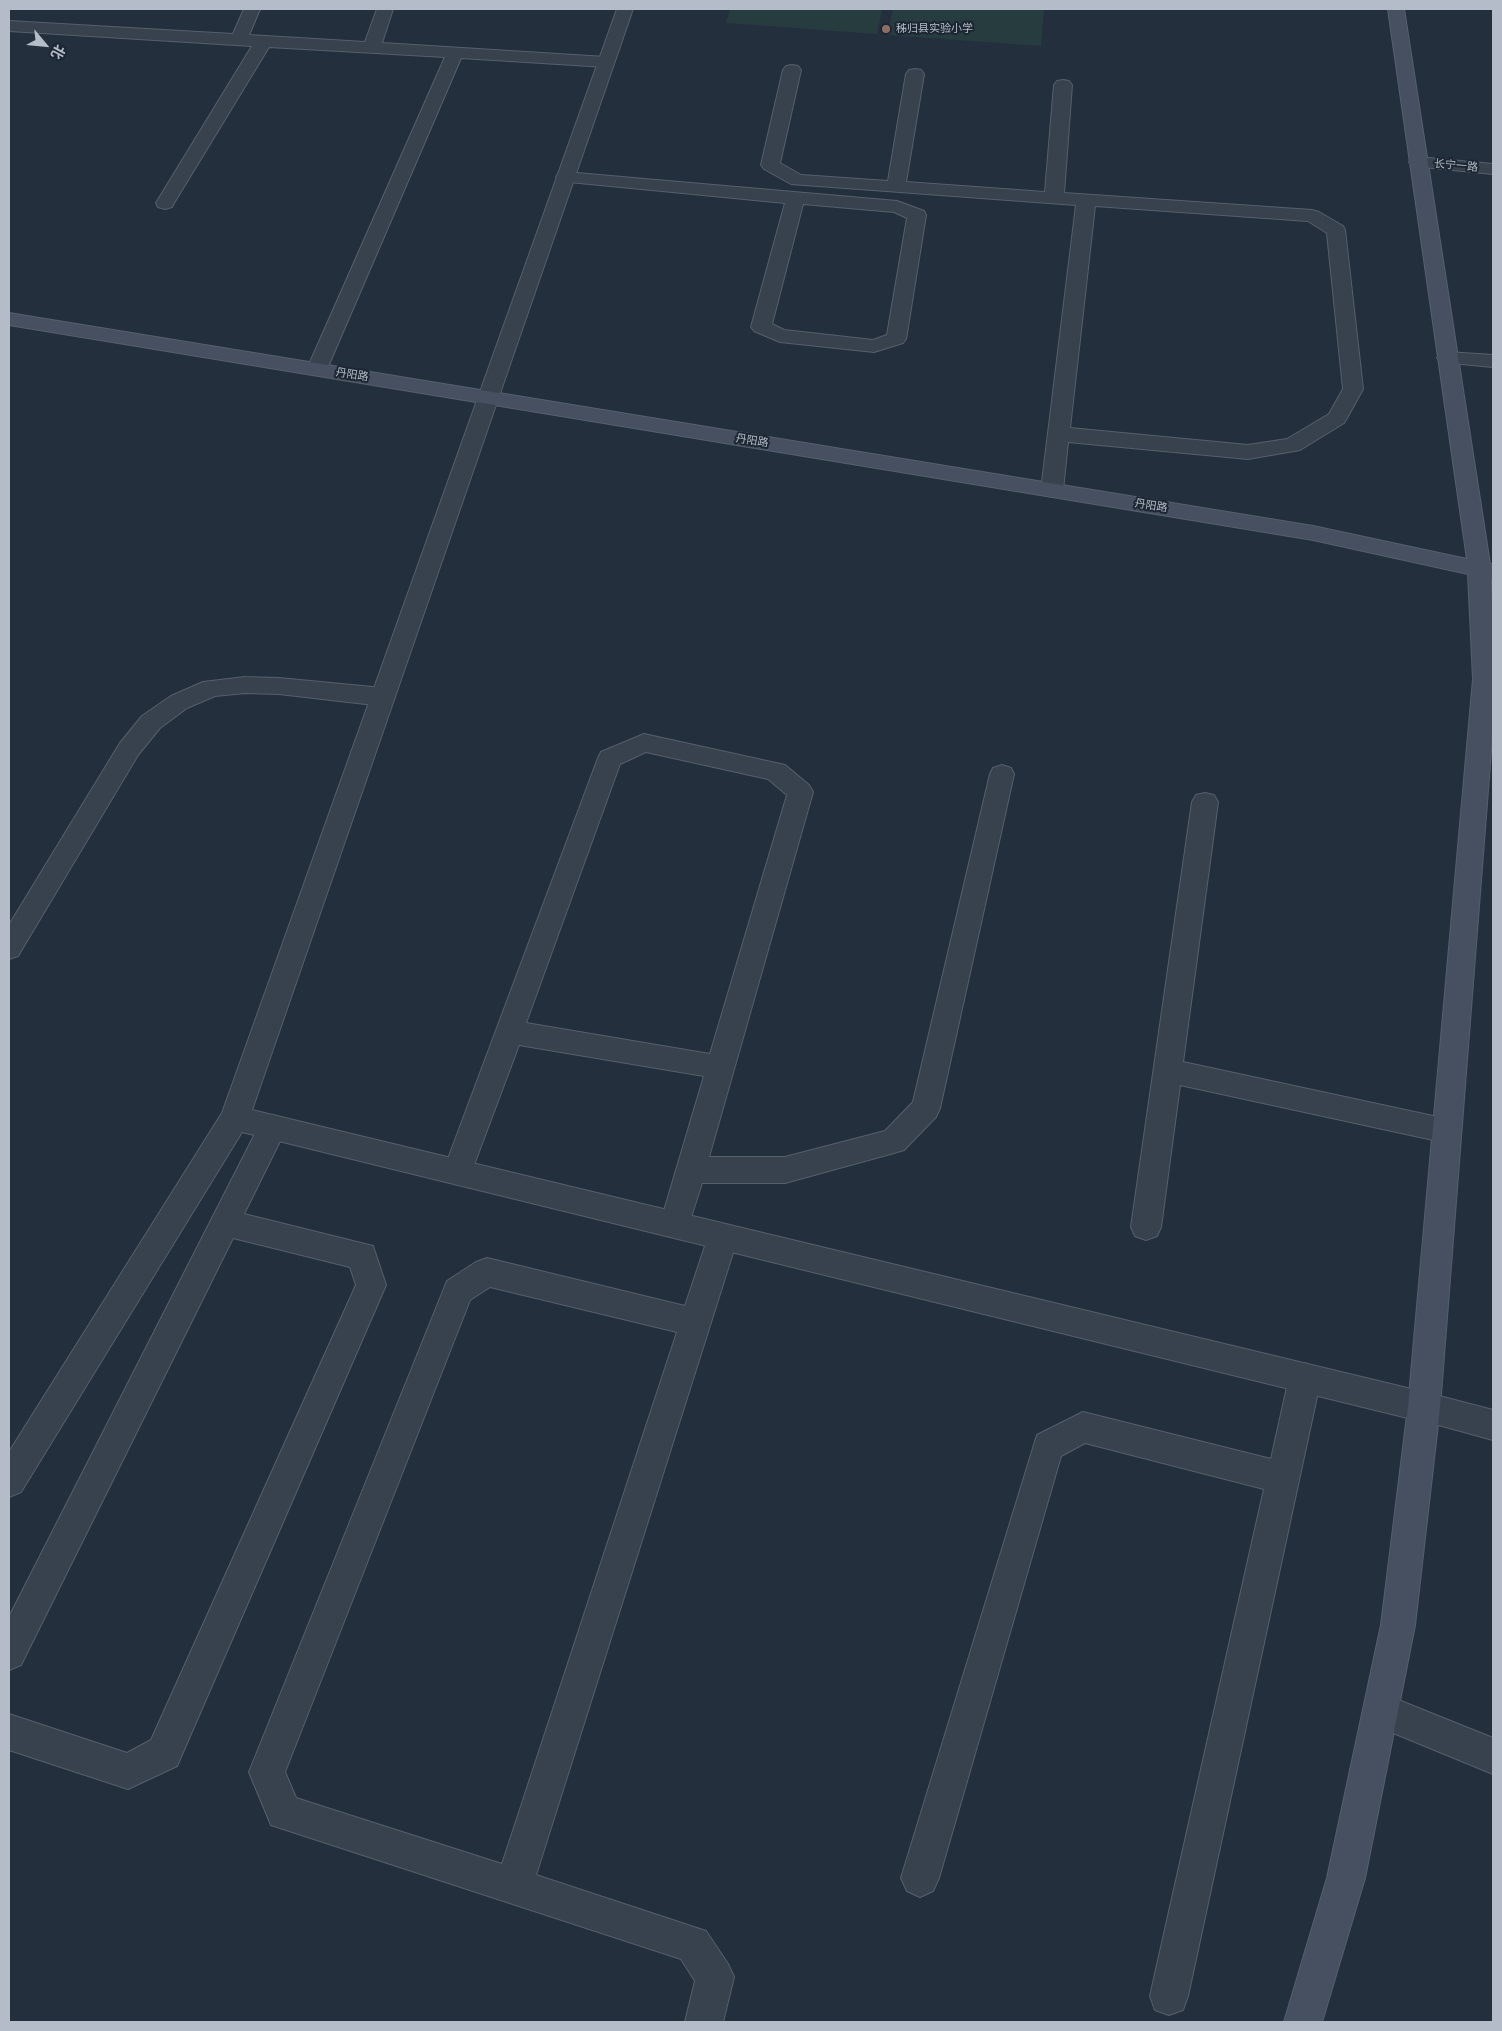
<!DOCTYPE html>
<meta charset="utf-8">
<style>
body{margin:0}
#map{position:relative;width:1502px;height:2031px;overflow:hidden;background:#242f3e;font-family:Arial,"Noto Sans SC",sans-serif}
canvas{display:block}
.frame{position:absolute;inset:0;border:10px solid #b4bcc9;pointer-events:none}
.north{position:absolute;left:20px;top:20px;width:50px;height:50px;-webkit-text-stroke:4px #1d2633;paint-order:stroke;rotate:118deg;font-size:14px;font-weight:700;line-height:20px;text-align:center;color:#b4bcc9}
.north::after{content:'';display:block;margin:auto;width:18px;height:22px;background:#b4bcc9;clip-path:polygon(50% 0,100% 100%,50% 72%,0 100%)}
</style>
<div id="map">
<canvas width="1502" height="2031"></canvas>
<div class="frame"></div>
<div class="north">北</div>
</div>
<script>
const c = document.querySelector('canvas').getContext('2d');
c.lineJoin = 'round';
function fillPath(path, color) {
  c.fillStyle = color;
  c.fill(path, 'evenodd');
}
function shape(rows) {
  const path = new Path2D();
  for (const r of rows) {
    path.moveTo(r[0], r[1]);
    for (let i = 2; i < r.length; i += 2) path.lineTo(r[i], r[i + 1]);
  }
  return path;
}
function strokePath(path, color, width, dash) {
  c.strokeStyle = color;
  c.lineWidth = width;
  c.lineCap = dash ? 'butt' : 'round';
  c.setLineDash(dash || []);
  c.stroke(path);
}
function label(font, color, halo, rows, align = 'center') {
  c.font = font + ' Arial,"Noto Sans SC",sans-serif';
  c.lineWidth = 4;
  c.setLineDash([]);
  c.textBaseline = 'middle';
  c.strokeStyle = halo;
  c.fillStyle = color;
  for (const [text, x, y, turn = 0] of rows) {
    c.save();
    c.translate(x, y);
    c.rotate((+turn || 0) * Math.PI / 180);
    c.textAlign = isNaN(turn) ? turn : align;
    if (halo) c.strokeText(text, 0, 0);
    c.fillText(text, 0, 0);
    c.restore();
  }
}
const green = shape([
 [730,9,882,9,877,34,726,23],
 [893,9,1044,9,1041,46,887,35]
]);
const lane = shape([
 [244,9,260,9,249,35,365,42,377,9,393,9,382,43,606,57,612,58,614,62,612,66,606,67,461,58,327,369,324,373,317,375,310,373,307,369,445,57,269,47,174,203,172,207,165,209,158,207,156,203,252,46,9,31,9,21,233,34,244,9],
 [792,65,798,66,801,70,780,163,801,175,888,181,906,74,909,70,915,69,921,70,924,74,906,182,1045,192,1054,85,1057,81,1063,80,1069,81,1072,85,1064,193,1312,210,1319,212,1343,226,1345,230,1363,389,1347,418,1344,423,1300,450,1248,459,1068,442,1063,490,1060,495,1052,497,1044,495,1041,490,1076,205,791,184,764,169,761,165,783,70,786,66,792,65],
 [1095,206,1308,221,1327,233,1343,389,1329,414,1287,439,1248,445,1070,428,1095,206],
 [1418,157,1493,164,1493,174,1412,166,1409,162,1412,158,1418,157],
 [565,172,897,201,924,211,926,215,906,339,903,343,874,352,780,342,754,331,751,327,785,203,559,181,556,177,559,173,565,172],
 [803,204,894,212,907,218,887,335,873,340,784,330,772,324,803,204],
 [1447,352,1493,355,1493,367,1440,362,1437,358,1440,354,1447,352],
 [245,677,279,678,383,688,391,691,395,697,391,703,383,706,279,694,245,693,215,696,187,708,160,728,138,755,18,956,9,959,9,925,120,743,142,716,171,696,203,682,245,677],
 [644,734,785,765,809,785,813,792,709,1157,785,1157,885,1131,913,1102,990,774,993,768,1002,765,1011,768,1014,774,940,1108,936,1117,904,1150,894,1153,785,1183,702,1183,686,1233,675,1237,664,1233,660,1224,704,1076,519,1045,468,1181,458,1185,448,1181,443,1172,598,758,601,752,644,734],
 [646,752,768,779,787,795,710,1054,526,1023,620,764,646,752],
 [1205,793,1214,795,1218,802,1183,1062,1447,1119,1457,1122,1461,1131,1457,1140,1447,1143,1180,1085,1161,1227,1157,1236,1146,1240,1135,1236,1131,1227,1192,802,1196,795,1205,793],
 [273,1115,283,1118,287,1127,244,1214,373,1246,386,1285,177,1766,128,1789,9,1750,9,1714,127,1753,151,1740,356,1285,350,1267,233,1238,21,1665,9,1670,9,1617,263,1118,273,1115],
 [723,1224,734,1228,738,1237,536,1875,706,1931,728,1964,734,1977,723,2022,685,2022,695,1981,681,1959,271,1825,249,1772,447,1281,476,1262,487,1258,685,1306,708,1237,712,1228,723,1224],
 [490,1287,677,1332,502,1864,296,1798,285,1772,470,1300,490,1287],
 [1305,1363,1316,1368,1321,1378,1188,1996,1183,2010,1169,2015,1155,2010,1150,1996,1264,1489,1085,1443,1061,1456,939,1878,933,1891,920,1897,907,1891,901,1878,1037,1435,1083,1412,1271,1459,1289,1378,1294,1368,1305,1363],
 [1424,1392,1493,1410,1493,1440,1413,1418,1408,1407,1413,1396,1424,1392],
 [1381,1693,1493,1738,1493,1774,1369,1723,1363,1711,1369,1699,1381,1693]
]);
const street = shape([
 [617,9,633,9,252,1110,1424,1392,1435,1396,1440,1407,1435,1418,1424,1422,242,1132,21,1492,9,1497,9,1452,222,1113,617,9]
]);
const secondary = shape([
 [1388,9,1404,9,1490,564,1493,564,1493,580,1491,579,1493,617,1493,726,1440,1407,1415,1625,1365,1878,1322,2022,1284,2022,1327,1878,1381,1625,1408,1407,1473,679,1468,574,1313,540,9,325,9,313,1313,526,1467,559,1388,9]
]);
const markers = [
 [886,29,5,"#8d6e63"]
];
const farPoinames = [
 ["秭归县实验小学",896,29]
];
const farStreetnames = [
 ["长宁一路",1456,166,5],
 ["丹阳路",352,375,9],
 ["丹阳路",752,441,9],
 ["丹阳路",1151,506,9]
];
fillPath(green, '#263c3f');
strokePath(lane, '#565f6c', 2);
strokePath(street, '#565f6c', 2);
strokePath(secondary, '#565f6c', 2);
fillPath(lane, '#38414e');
fillPath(street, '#38414e');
fillPath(secondary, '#465061');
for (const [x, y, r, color] of markers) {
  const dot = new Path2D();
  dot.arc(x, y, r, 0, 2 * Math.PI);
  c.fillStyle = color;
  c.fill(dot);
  strokePath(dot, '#1d2633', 2);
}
label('11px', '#b4bcc9', '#1d2633', farPoinames, 'left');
label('11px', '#b4bcc9', '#1d2633', farStreetnames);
</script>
